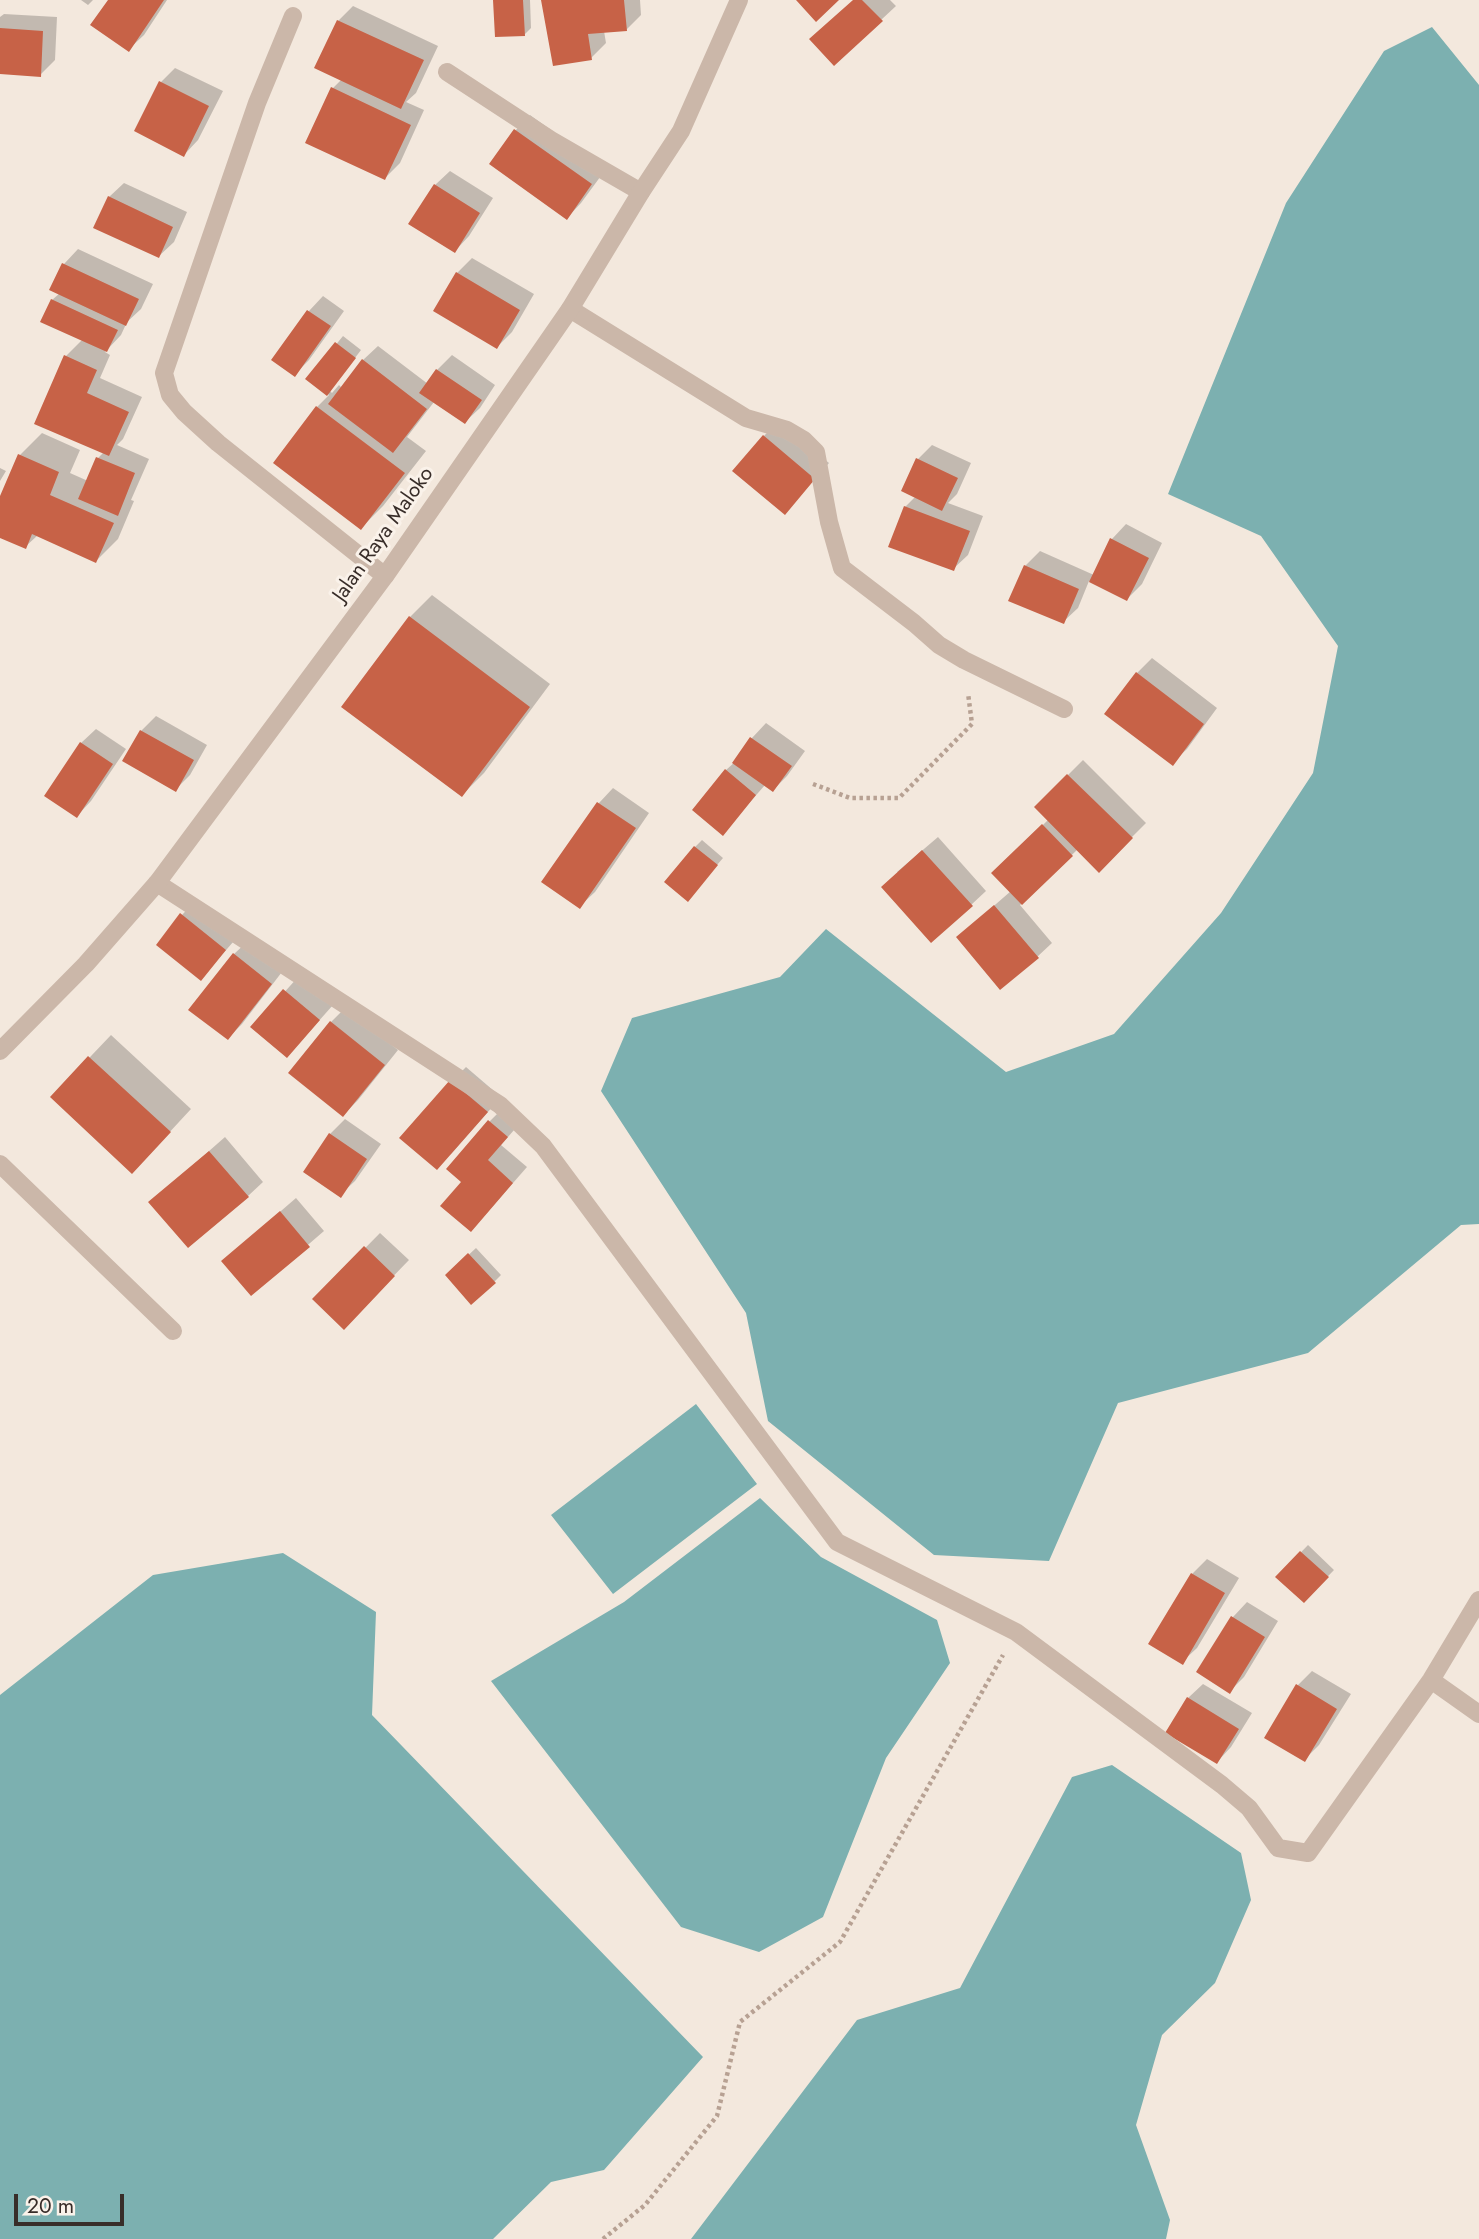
<!DOCTYPE html>
<style>
body{margin:0}
#map{position:relative;width:1479px;height:2239px;overflow:hidden;background:#f3e8dd;font-family:Jost,sans-serif}
canvas{display:block}
.scale{position:absolute;left:14px;top:2194px;width:110px;height:32px;box-sizing:border-box;border:4px solid #382d29;border-top:0;padding-left:9px;font-size:21px;line-height:24px;white-space:nowrap;color:#382d29;-webkit-text-stroke:5px #faf2ea;paint-order:stroke}
</style>
<div id="map">
<canvas width="1479" height="2239"></canvas>
<div class="scale">20 m</div>
</div>
<script>
const c = document.querySelector('canvas').getContext('2d');
c.lineJoin = 'round';
function fillPath(path, color) {
  c.fillStyle = color;
  c.fill(path, 'evenodd');
}
function shape(rows) {
  const path = new Path2D();
  for (const r of rows) {
    path.moveTo(r[0], r[1]);
    for (let i = 2; i < r.length; i += 2) path.lineTo(r[i], r[i + 1]);
  }
  return path;
}
function strokePath(path, color, width, dash) {
  c.strokeStyle = color;
  c.lineWidth = width;
  c.lineCap = dash ? 'butt' : 'round';
  c.setLineDash(dash || []);
  c.stroke(path);
}
function label(font, color, halo, rows, align = 'center') {
  c.font = font + ' Jost,sans-serif';
  c.lineWidth = 6;
  c.setLineDash([]);
  c.textBaseline = 'middle';
  c.strokeStyle = halo;
  c.fillStyle = color;
  for (const [text, x, y, turn = 0] of rows) {
    c.save();
    c.translate(x, y);
    c.rotate((+turn || 0) * Math.PI / 180);
    c.textAlign = isNaN(turn) ? turn : align;
    if (halo) c.strokeText(text, 0, 0);
    c.fillText(text, 0, 0);
    c.restore();
  }
}
const water = shape([
 [1432,27,1479,85,1479,1224,1461,1225,1308,1353,1118,1403,1049,1561,934,1555,768,1421,746,1313,601,1091,632,1018,780,977,826,929,1006,1072,1114,1034,1221,913,1313,773,1338,646,1261,536,1168,494,1286,203,1384,51],
 [696,1404,757,1484,613,1594,551,1515],
 [760,1498,821,1557,937,1620,950,1663,886,1758,823,1917,759,1952,681,1927,491,1681,624,1602],
 [283,1553,376,1612,372,1715,703,2057,604,2170,551,2182,493,2239,0,2239,0,1695,153,1575],
 [1112,1765,1241,1853,1251,1900,1215,1983,1162,2035,1136,2125,1170,2220,1166,2239,691,2239,857,2020,960,1988,1072,1777]
]);
const shadow = shape([
 [81,0,93,0,88,5],
 [110,0,167,0,144,35,129,49],
 [495,0,530,0,531,28,524,35],
 [543,0,640,0,641,15,626,30,604,31,606,43,591,58],
 [853,0,890,0,896,6,881,20],
 [353,6,438,46,416,93,406,102,424,110,400,163,385,178,333,88,342,79,338,21],
 [4,14,57,17,55,60,40,75,0,73,0,17],
 [175,68,223,91,198,140,184,155,161,82],
 [530,115,606,169,581,203,567,218,491,164,516,130],
 [450,171,493,198,469,236,455,251,435,185],
 [124,183,187,212,174,242,159,256,109,197],
 [78,249,153,284,141,309,127,322,121,335,105,352,110,355,100,378,142,397,123,439,117,445,149,459,131,500,134,501,118,539,96,561,38,535,25,547,0,536,0,500,20,455,42,433,80,450,70,473,88,481,98,458,104,452,66,356,83,339,52,300,60,293,64,264],
 [472,258,534,294,512,332,497,347,435,311,457,273],
 [323,296,344,311,309,360,294,375,273,360,309,311],
 [343,336,361,350,330,391,332,393,339,385,342,388,363,360,378,346,428,384,437,370,452,355,495,385,480,408,465,422,434,402,407,437,426,451,383,506,361,528,317,407,329,395,308,379],
 [778,421,829,463,785,513,764,436],
 [932,445,971,463,957,494,948,503,983,516,968,555,953,569,905,507,916,496,918,459],
 [0,468,6,471,0,481],
 [1126,524,1162,543,1142,584,1127,599,1089,581,1078,608,1063,622,1025,566,1040,551,1094,575,1112,539],
 [432,595,550,684,484,773,462,795,410,617],
 [1152,658,1217,708,1187,749,1172,763,1137,673],
 [156,716,207,745,190,775,175,790,141,731],
 [766,723,805,751,787,776,773,790,765,785,723,833,726,770,736,761,752,738],
 [96,729,126,749,91,801,77,816,81,743],
 [1083,760,1146,823,1099,870,1078,849,1020,905,1052,943,1037,957,958,937,1011,891,994,873,1048,820,1036,807],
 [613,788,649,813,595,892,580,906,544,881,599,803],
 [938,837,986,891,971,905,897,872],
 [702,840,723,858,694,892,695,847],
 [196,900,240,934,201,979,182,915],
 [249,940,285,968,242,1024,228,1038,234,954],
 [299,976,333,1005,301,1041,253,1027],
 [346,1007,398,1050,358,1100,343,1115,331,1022],
 [111,1035,191,1109,154,1149,52,1097],
 [466,1067,501,1097,451,1154,452,1081],
 [504,1107,521,1122,501,1145,527,1167,485,1215,463,1181,490,1121],
 [345,1119,381,1144,355,1181,340,1195,330,1134],
 [225,1137,263,1182,248,1196,151,1202],
 [296,1198,324,1231,251,1294,223,1261],
 [380,1233,409,1260,344,1327,315,1299],
 [476,1248,501,1275,494,1282,447,1275],
 [1308,1545,1334,1570,1304,1601,1278,1576],
 [1207,1559,1239,1578,1197,1648,1182,1662,1151,1644,1192,1574],
 [1247,1602,1278,1621,1244,1677,1229,1692,1198,1672,1233,1617],
 [1312,1671,1351,1694,1319,1745,1304,1760,1298,1685],
 [1203,1684,1252,1713,1231,1747,1217,1762,1188,1698]
]);
const building = shape([
 [108,0,164,0,129,52,90,25],
 [493,0,523,0,525,36,495,37],
 [541,0,624,0,627,31,588,34,592,60,553,66],
 [796,0,839,0,816,22],
 [853,0,862,0,883,21,834,66,809,39],
 [337,20,424,60,401,109,314,68],
 [0,28,43,31,41,77,0,74],
 [159,81,209,106,184,157,134,131],
 [331,87,411,125,385,180,305,143],
 [514,129,592,184,567,220,489,164],
 [434,184,480,213,455,253,408,224],
 [108,196,173,227,159,258,93,228],
 [62,263,139,299,126,326,49,290],
 [456,272,520,310,497,349,433,311],
 [51,299,118,330,107,352,40,322],
 [307,310,331,326,295,377,271,360],
 [335,342,356,358,327,396,305,379],
 [64,355,97,370,87,393,129,412,109,456,34,424],
 [362,359,427,409,393,453,328,404],
 [436,369,482,400,465,424,419,393],
 [316,406,405,473,361,530,273,463],
 [763,435,815,479,785,515,732,471],
 [18,454,59,472,50,495,114,523,96,563,32,534,26,549,0,538,0,496],
 [96,457,135,473,118,516,78,499],
 [916,458,958,478,942,511,901,491],
 [904,506,970,531,954,571,888,547],
 [1110,538,1149,558,1127,601,1089,582],
 [1024,565,1079,589,1064,624,1008,601],
 [409,616,530,707,462,797,341,707],
 [1136,672,1204,724,1173,766,1104,714],
 [140,730,194,760,176,792,122,761],
 [750,737,792,766,773,792,732,763],
 [80,742,113,764,77,818,44,796],
 [725,769,756,795,723,836,692,810],
 [1067,774,1133,838,1099,873,1034,807],
 [597,802,636,828,580,909,541,882],
 [1042,824,1073,856,1022,905,991,873],
 [694,846,718,865,688,902,664,882],
 [922,850,973,906,931,943,881,887],
 [994,905,1039,958,1000,990,956,937],
 [180,913,226,950,201,981,156,945],
 [233,953,272,984,228,1040,188,1010],
 [283,989,320,1020,287,1058,250,1027],
 [330,1021,385,1065,343,1117,288,1073],
 [88,1056,171,1132,132,1174,50,1097],
 [450,1080,488,1112,437,1170,399,1138],
 [488,1120,508,1137,488,1160,513,1183,471,1232,440,1206,461,1182,446,1169],
 [329,1133,367,1159,341,1198,303,1172],
 [209,1151,249,1197,188,1248,148,1202],
 [280,1211,310,1247,251,1296,221,1261],
 [364,1246,395,1276,344,1330,312,1299],
 [468,1253,496,1283,471,1305,445,1275],
 [1300,1551,1329,1577,1304,1603,1275,1577],
 [1191,1573,1225,1593,1183,1665,1148,1644],
 [1231,1616,1265,1637,1230,1694,1196,1672],
 [1296,1684,1337,1709,1305,1762,1264,1738],
 [1187,1697,1239,1729,1217,1764,1165,1733]
]);
const path = shape([
 [813,784,850,798,899,798,972,724,968,693],
 [603,2239,645,2205,717,2116,740,2022,840,1942,1003,1655]
]);
const service = shape([
 [0,1164,173,1331]
]);
const minor = shape([
 [293,16,257,103,164,373,170,395,184,412,218,443,385,576],
 [447,72,551,140,641,192],
 [570,309,746,418,787,430,804,440,816,452,829,522,842,568,914,623,939,645,964,660,1064,709],
 [157,883,500,1105,543,1146,837,1542,1016,1632,1222,1785,1249,1808,1278,1848,1308,1853,1431,1680,1479,1600],
 [1431,1680,1479,1714]
]);
const tertiary = shape([
 [0,1051,86,964,157,883,385,576,570,309,641,192,681,131,739,0]
]);
const streetNames = [
 ["Jalan Raya Maloko",384,535,-55]
];
fillPath(water, '#7cb0b0');
fillPath(shadow, '#0003');
fillPath(building, '#c76247');
strokePath(path, '#b7a193', 4.5, [3.5, 3.5]);
strokePath(service, '#cbb7a9', 18);
strokePath(minor, '#cbb7a9', 18);
strokePath(tertiary, '#cbb7a9', 18);
label('21px', '#382d29', '#faf2ea', streetNames);
</script>
